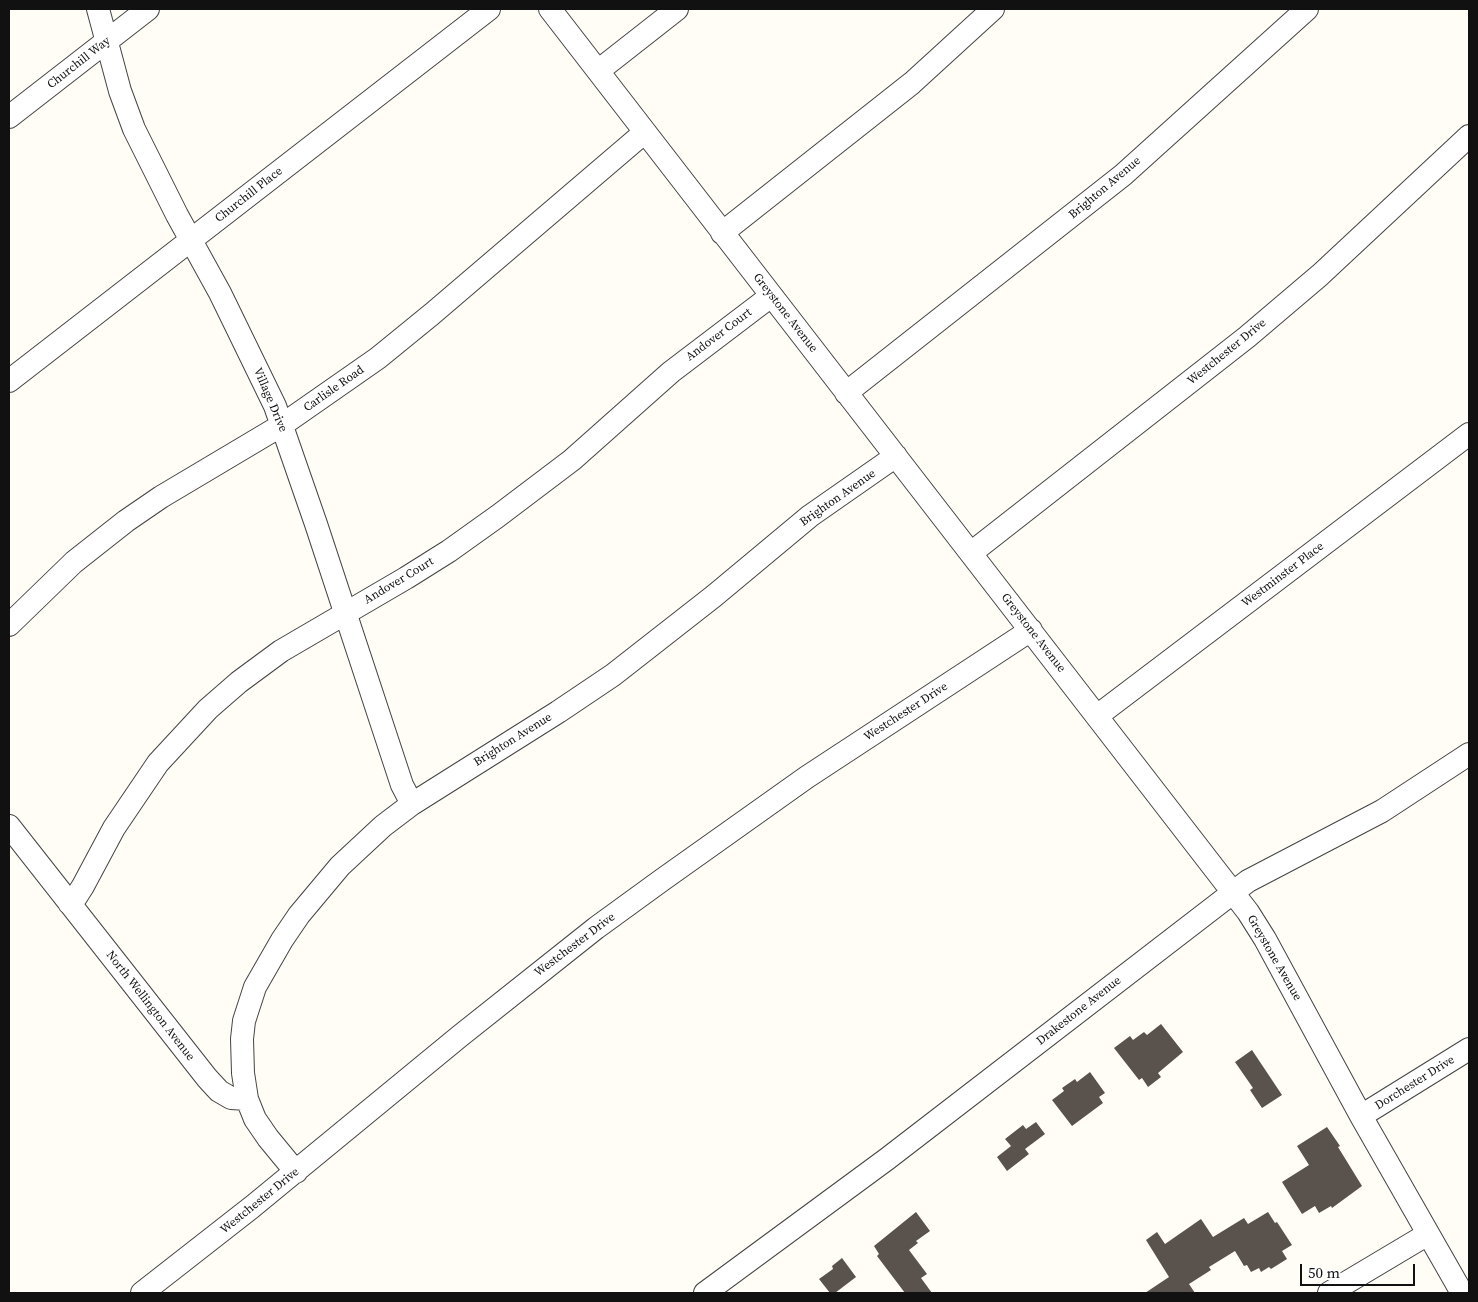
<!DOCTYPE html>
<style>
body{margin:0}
#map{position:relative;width:1478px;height:1302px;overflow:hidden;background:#fffdf5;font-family:"Source Serif 4",serif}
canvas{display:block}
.frame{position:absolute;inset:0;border:10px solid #111;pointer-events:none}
.scale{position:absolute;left:1300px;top:1264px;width:115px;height:22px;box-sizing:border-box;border:2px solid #111;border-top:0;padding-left:6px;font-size:15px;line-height:18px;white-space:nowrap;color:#111;-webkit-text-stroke:4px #fff;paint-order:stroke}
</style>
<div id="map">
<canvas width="1478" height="1302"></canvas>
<div class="frame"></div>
<div class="scale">50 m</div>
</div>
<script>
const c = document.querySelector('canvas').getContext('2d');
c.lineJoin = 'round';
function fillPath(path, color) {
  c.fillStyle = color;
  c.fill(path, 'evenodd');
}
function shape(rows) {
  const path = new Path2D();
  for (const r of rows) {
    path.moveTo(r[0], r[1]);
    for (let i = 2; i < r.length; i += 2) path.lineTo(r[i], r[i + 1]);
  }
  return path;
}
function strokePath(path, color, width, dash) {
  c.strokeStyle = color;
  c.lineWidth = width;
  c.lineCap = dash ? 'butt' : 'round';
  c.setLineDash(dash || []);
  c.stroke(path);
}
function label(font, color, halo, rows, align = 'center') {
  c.font = font + ' "Source Serif 4",serif';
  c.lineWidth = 5;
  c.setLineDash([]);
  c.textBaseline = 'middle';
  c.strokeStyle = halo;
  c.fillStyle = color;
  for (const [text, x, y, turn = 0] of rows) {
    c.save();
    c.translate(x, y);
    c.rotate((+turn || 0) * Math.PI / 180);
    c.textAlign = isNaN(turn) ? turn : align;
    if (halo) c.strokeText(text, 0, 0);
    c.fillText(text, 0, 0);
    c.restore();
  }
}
const building = shape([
 [1161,1024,1183,1052,1158,1073,1161,1077,1148,1087,1142,1078,1139,1080,1114,1048,1130,1036,1133,1040,1144,1032,1147,1035],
 [1252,1050,1282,1095,1262,1108,1250,1090,1253,1088,1235,1062],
 [1090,1072,1105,1093,1099,1097,1103,1103,1072,1126,1052,1100,1064,1091,1062,1088,1075,1079,1077,1082],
 [1036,1122,1045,1134,1025,1149,1029,1154,1007,1171,997,1157,1011,1146,1005,1139,1023,1125,1026,1129],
 [1327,1127,1340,1146,1338,1147,1362,1186,1332,1208,1331,1206,1319,1213,1315,1206,1302,1214,1282,1182,1309,1165,1297,1146],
 [916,1212,930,1231,916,1241,918,1243,909,1250,927,1274,921,1278,932,1293,905,1293,877,1256,879,1254,874,1246],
 [1268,1212,1275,1223,1277,1222,1292,1245,1282,1251,1287,1259,1271,1269,1269,1267,1261,1272,1259,1268,1251,1272,1247,1265,1244,1266,1235,1251,1209,1267,1211,1270,1189,1284,1195,1293,1145,1293,1169,1277,1146,1240,1157,1232,1165,1244,1201,1219,1213,1237,1244,1218,1248,1224],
 [842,1258,856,1277,835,1293,830,1293,819,1279,833,1269,832,1266]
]);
const minor = shape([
 [98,9,120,91,134,129,177,215,220,293,275,406,316,524,402,785,412,804],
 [550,9,1248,912,1265,939,1361,1116,1462,1293],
 [598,71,677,9],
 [9,117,148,9],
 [722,233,912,83,993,9],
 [9,381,489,9],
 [846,393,1123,175,1307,9],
 [971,553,1247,337,1320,275,1469,136],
 [9,625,74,562,126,521,161,497,282,425,378,358,432,314,645,132],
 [1097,716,1469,434],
 [9,826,207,1078,219,1091,231,1098,247,1099,255,1119,268,1138,296,1172],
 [69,903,76,897,83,886,114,828,158,763,208,709,239,682,281,651,406,578,449,551,498,516,572,460,671,372,771,296],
 [247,1099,243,1073,242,1039,244,1021,255,987,282,940,299,915,340,866,383,826,412,804,558,712,613,675,714,596,810,516,896,456],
 [1361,1116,1469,1049],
 [142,1293,252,1207,460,1036,596,928,662,880,807,777,1031,630],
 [705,1293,887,1159,1248,881,1382,811,1469,754],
 [1329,1293,1428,1234]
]);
const streetNames = [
 ["Churchill Way",79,63,-38],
 ["Brighton Avenue",1105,188,-40],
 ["Churchill Place",249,195,-38],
 ["Greystone Avenue",785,313,52],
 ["Andover Court",719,335,-37],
 ["Westchester Drive",1227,352,-39],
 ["Carlisle Road",334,389,-35],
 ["Village Drive",270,400,67],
 ["Brighton Avenue",838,498,-35],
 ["Westminster Place",1283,575,-37],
 ["Andover Court",399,581,-31],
 ["Greystone Avenue",1033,633,52],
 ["Westchester Drive",906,712,-33],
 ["Brighton Avenue",513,740,-32],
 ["Westchester Drive",575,945,-37],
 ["Greystone Avenue",1274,958,60],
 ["North Wellington Avenue",150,1006,52],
 ["Drakestone Avenue",1079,1011,-38],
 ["Dorchester Drive",1415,1083,-32],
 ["Westchester Drive",260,1201,-39]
];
fillPath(building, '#5a524d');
strokePath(minor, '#444', 24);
strokePath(minor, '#fff', 22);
label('12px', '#111', '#fff', streetNames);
</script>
